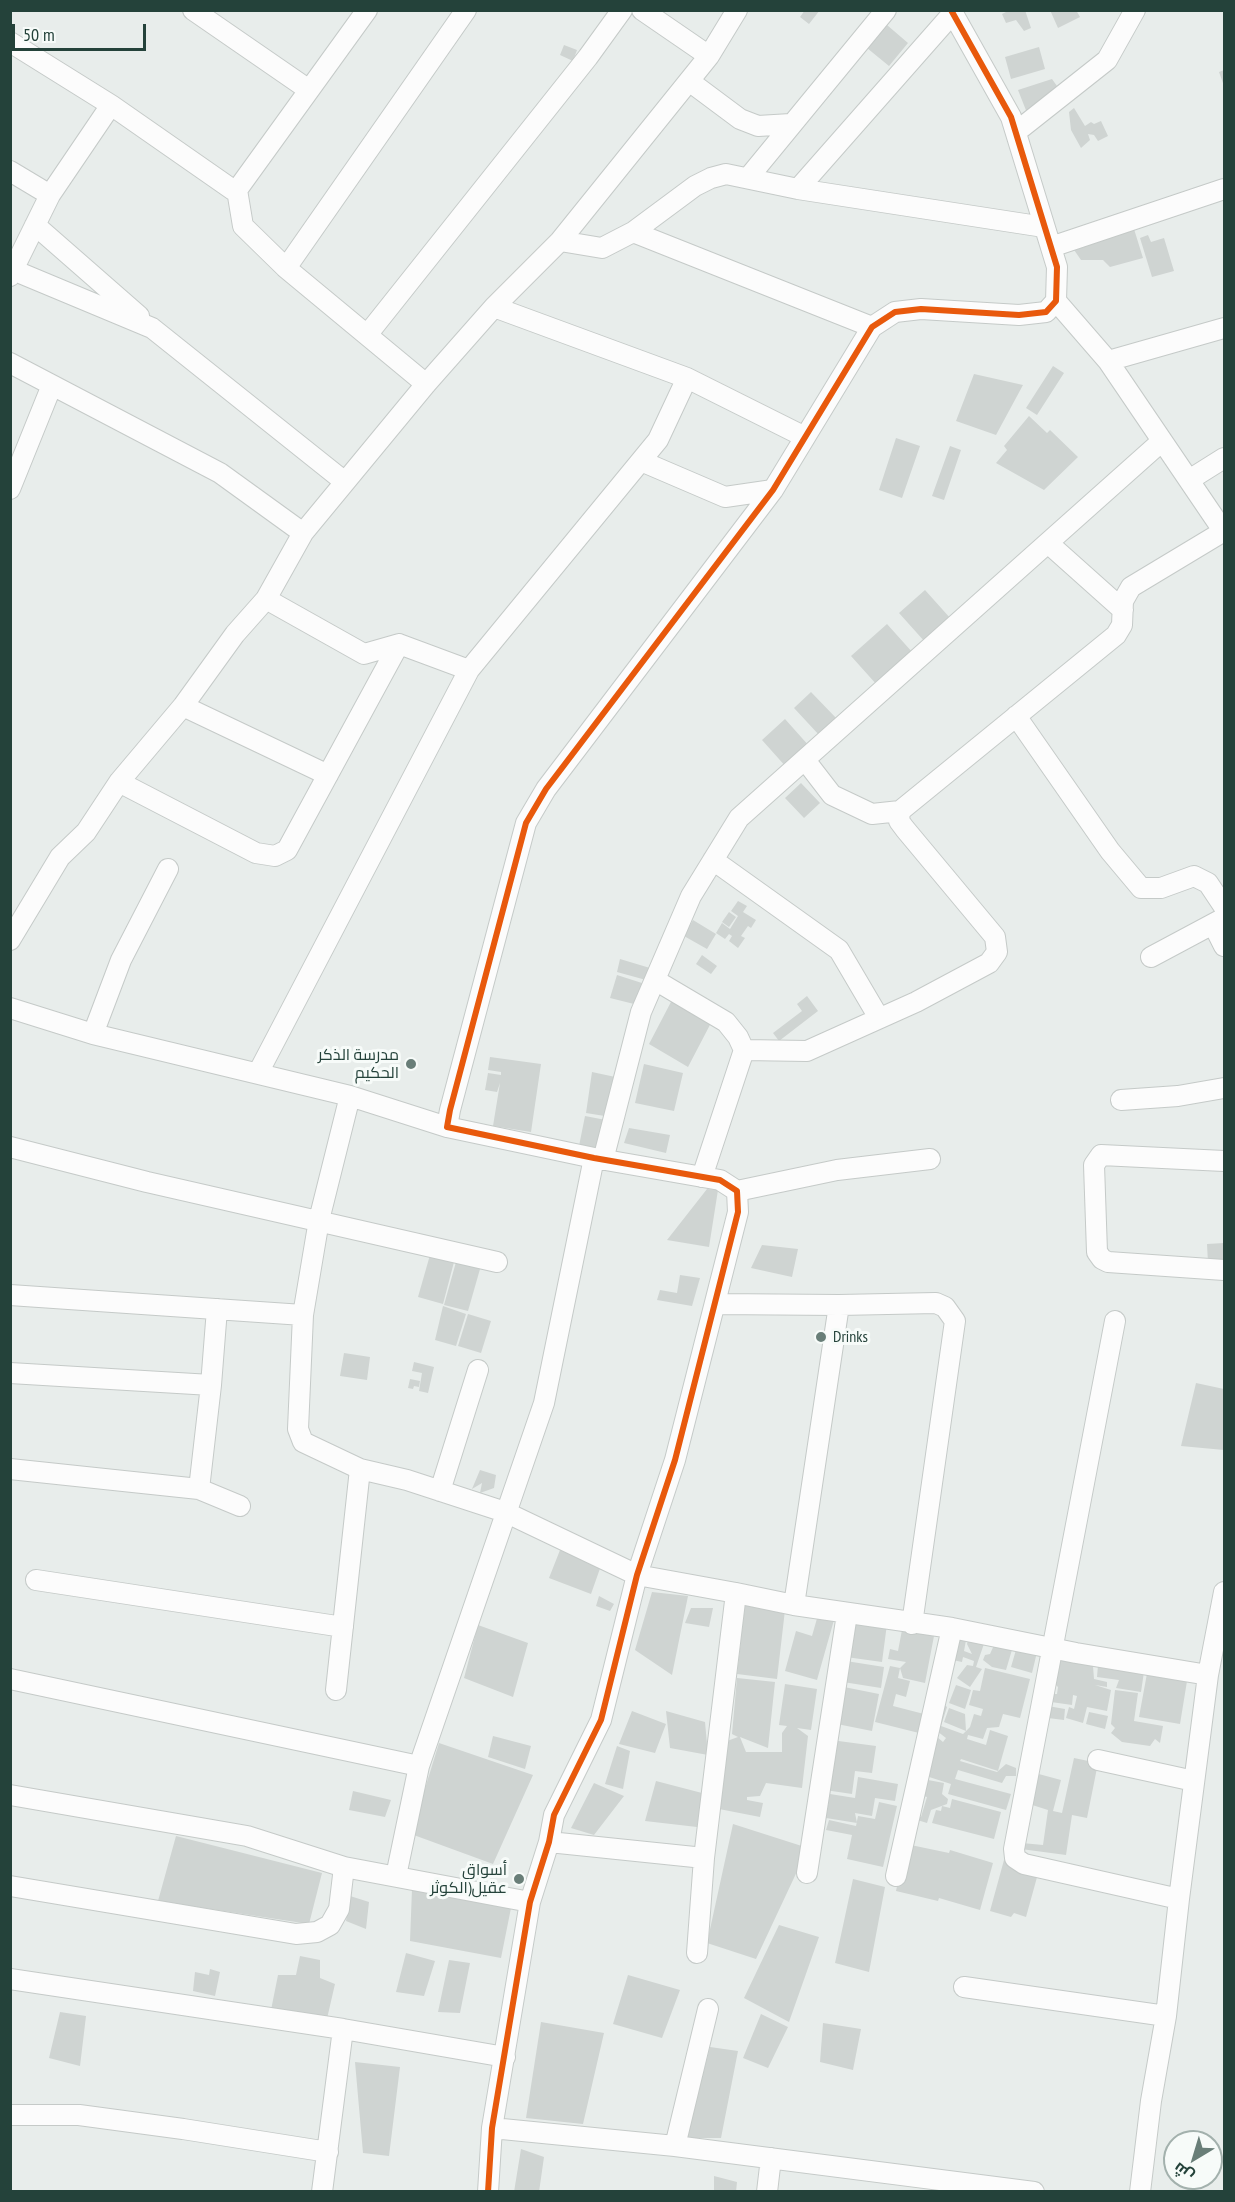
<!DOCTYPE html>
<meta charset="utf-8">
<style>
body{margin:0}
#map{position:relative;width:1235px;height:2202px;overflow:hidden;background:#e8edeb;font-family:"PT Sans Narrow",Cairo,sans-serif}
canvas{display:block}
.frame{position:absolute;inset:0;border:12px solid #24423a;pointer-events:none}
.north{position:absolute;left:1163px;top:2130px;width:60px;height:60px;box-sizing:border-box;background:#f7fbf9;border:2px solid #a3b1ad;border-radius:50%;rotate:218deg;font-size:16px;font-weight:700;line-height:24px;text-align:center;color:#24423a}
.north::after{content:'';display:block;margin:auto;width:21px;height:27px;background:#697e78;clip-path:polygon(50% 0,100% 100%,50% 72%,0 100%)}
.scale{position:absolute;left:12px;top:24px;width:134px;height:27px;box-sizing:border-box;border:3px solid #24423a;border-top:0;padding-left:8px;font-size:18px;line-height:21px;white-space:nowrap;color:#24423a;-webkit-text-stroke:4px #f7fbf9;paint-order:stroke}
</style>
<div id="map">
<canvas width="1235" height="2202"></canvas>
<div class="frame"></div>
<div class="north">ش</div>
<div class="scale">50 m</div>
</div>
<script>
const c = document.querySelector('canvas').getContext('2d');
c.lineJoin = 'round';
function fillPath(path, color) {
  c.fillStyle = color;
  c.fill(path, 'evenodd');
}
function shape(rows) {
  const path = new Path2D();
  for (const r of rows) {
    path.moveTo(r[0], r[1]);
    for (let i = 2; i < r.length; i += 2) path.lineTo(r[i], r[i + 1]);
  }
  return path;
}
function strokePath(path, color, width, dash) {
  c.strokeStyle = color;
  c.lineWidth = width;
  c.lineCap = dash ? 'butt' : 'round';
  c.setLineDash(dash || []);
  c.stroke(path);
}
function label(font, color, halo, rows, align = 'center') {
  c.font = font + ' "PT Sans Narrow",Cairo,sans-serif';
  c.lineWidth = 6;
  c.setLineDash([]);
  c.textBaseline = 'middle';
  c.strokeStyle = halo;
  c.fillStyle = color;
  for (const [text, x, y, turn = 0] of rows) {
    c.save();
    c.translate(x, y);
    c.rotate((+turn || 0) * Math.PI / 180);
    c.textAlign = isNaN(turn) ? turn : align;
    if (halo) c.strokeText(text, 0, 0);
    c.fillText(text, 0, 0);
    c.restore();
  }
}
const building = shape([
 [805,10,820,10,809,24,800,17],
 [1010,10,1025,10,1031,28,1024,31,1016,20,1006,23,1002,14],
 [1050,10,1076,10,1080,17,1058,28],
 [887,25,908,43,889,66,867,48],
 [564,45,577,50,573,61,560,55],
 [1039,47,1045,69,1011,79,1005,57],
 [1224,70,1224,86,1219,72],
 [1052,79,1062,93,1029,118,1018,90],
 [1074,108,1085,126,1091,122,1094,124,1101,121,1108,136,1098,141,1094,135,1088,134,1090,140,1081,148,1071,130,1069,112],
 [1134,229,1143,258,1110,267,1103,260,1081,260,1072,247],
 [1148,235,1151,242,1164,238,1174,271,1152,277,1140,238],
 [1053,366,1064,373,1037,415,1026,408],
 [974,374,1023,385,996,435,956,421],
 [1029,416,1047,433,1050,430,1078,457,1044,490,996,463,1007,450,1004,446],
 [896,438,920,446,902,498,879,490],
 [950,446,961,450,944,500,932,496],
 [925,590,951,619,925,642,899,613],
 [887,624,913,653,877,685,851,656],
 [811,692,838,720,820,736,794,708],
 [785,719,810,747,787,768,762,740],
 [801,783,820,803,804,818,785,798],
 [738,901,747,906,743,912,756,920,751,928,748,926,741,936,745,938,738,948,729,941,732,936,729,934,725,939,716,933,722,923,730,929,738,916,731,911],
 [729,912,736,917,729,927,722,922],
 [693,920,716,934,707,949,684,936],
 [702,955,717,966,711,974,696,964],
 [620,959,650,968,646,980,617,972],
 [617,975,645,984,638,1005,610,998],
 [807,996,818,1011,779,1041,773,1033,802,1011,797,1004],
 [672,1000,712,1021,688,1067,649,1044],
 [490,1057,541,1064,531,1132,493,1126,500,1083,497,1092,485,1090,488,1073,501,1075,501,1072,488,1070],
 [644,1064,683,1073,674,1111,635,1103],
 [592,1072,620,1078,611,1117,586,1113],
 [585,1116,611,1121,605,1150,579,1146],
 [629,1128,670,1135,666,1153,624,1143],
 [707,1189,718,1190,709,1247,667,1240],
 [1224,1243,1224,1263,1208,1263,1207,1244],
 [762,1245,798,1249,792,1277,751,1268],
 [430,1255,454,1262,443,1304,418,1297],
 [456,1262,480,1269,468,1311,444,1305],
 [680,1275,700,1278,692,1306,657,1300,660,1290,677,1293],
 [443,1306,466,1314,456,1346,435,1340],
 [468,1314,491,1321,481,1353,458,1346],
 [344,1353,370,1357,367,1380,340,1376],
 [414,1362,434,1367,428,1393,419,1391,422,1373,412,1371],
 [410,1379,420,1381,419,1387,414,1386,413,1389,408,1388],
 [1196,1383,1224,1389,1224,1450,1181,1446],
 [480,1470,496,1475,494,1488,480,1493,482,1483,472,1489],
 [562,1545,603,1560,591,1594,549,1578],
 [652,1592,688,1596,672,1675,635,1650],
 [599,1596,614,1604,610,1611,596,1606],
 [745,1605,785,1610,777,1679,737,1674],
 [691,1608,713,1608,709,1627,685,1623],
 [818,1615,834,1620,817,1680,785,1671,796,1631,812,1636],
 [851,1619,887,1624,882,1662,846,1657],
 [478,1625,528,1643,513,1697,464,1678],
 [902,1630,934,1636,925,1683,903,1678,900,1668,906,1662,888,1659,890,1649,898,1651],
 [954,1632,967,1635,964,1651,972,1654,967,1644,970,1633,986,1638,976,1667,982,1669,970,1687,957,1678,967,1665,973,1666,974,1661,963,1657,962,1662,948,1659],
 [995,1643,1014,1643,1006,1670,992,1667,983,1660,985,1655,990,1654],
 [1018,1643,1038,1648,1032,1673,1011,1667],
 [1052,1657,1084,1663,1093,1666,1094,1679,1107,1682,1107,1687,1095,1685,1111,1690,1107,1711,1087,1707,1083,1723,1066,1718,1069,1707,1074,1709,1077,1696,1073,1695,1072,1705,1051,1702,1052,1694,1057,1694,1058,1687,1049,1678],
 [846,1661,884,1667,881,1688,843,1682],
 [1098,1665,1145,1665,1141,1692,1116,1688,1119,1680,1097,1677],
 [890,1666,900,1668,898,1678,910,1681,906,1697,896,1694,893,1706,924,1714,919,1733,875,1722],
 [985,1668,1030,1679,1020,1718,1003,1714,999,1727,987,1728,983,1739,968,1735,967,1739,986,1745,990,1730,1008,1736,998,1771,961,1759,960,1761,997,1772,1006,1764,1016,1768,1016,1776,1006,1776,1002,1783,958,1770,955,1779,1011,1794,1006,1810,948,1794,951,1784,926,1776,937,1737,943,1742,946,1738,933,1728,937,1698,947,1707,941,1726,963,1734,970,1727,974,1714,981,1716,983,1709,969,1705,973,1690,980,1691],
 [1148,1668,1188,1675,1180,1724,1139,1717],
 [737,1678,775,1682,768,1748,740,1737,746,1752,782,1752,782,1733,787,1726,779,1725,785,1684,817,1689,811,1730,797,1728,808,1736,802,1788,766,1783,760,1796,747,1797,747,1800,763,1803,760,1817,714,1808,727,1741,738,1737,732,1734],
 [956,1685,971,1690,965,1709,949,1703],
 [839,1686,879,1694,872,1731,832,1723],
 [1115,1690,1138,1693,1134,1721,1163,1726,1160,1743,1155,1739,1150,1746,1122,1742,1111,1733,1115,1728,1111,1724],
 [1042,1705,1065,1709,1064,1720,1040,1717],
 [949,1708,965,1714,966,1731,944,1722],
 [632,1711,666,1724,655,1753,619,1744],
 [666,1711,705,1722,708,1755,670,1748],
 [1089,1712,1108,1716,1105,1729,1086,1724],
 [493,1736,531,1746,525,1769,488,1757],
 [831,1740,876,1746,872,1773,855,1771,852,1794,825,1790],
 [439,1743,533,1775,493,1864,411,1834],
 [617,1746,630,1751,623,1789,605,1784],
 [1074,1758,1098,1763,1087,1818,1072,1815,1066,1855,1021,1849,1022,1843,1043,1845,1048,1810,1026,1803,1035,1773,1061,1780,1053,1811,1062,1813],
 [858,1777,898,1784,895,1801,875,1798,872,1816,855,1813,857,1823,826,1818,830,1794,855,1798],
 [928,1780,944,1783,942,1794,948,1799,947,1804,931,1810,927,1823,911,1818,912,1814,921,1817,927,1797,916,1794,918,1783],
 [656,1781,702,1793,697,1827,645,1821],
 [594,1783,624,1796,594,1835,571,1828],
 [353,1791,391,1800,385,1817,349,1810],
 [952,1799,1001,1812,994,1839,932,1823,936,1810,941,1811,942,1806,950,1808],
 [879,1802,897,1806,883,1867,847,1859,852,1835,826,1830,829,1820,856,1826,858,1816,875,1819],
 [733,1824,808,1848,756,1959,707,1943],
 [176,1836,322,1873,309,1924,158,1901],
 [906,1844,949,1853,950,1850,993,1863,980,1910,939,1898,938,1901,896,1891],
 [1004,1860,1039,1870,1026,1917,1014,1913,1011,1917,990,1911],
 [853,1879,885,1887,869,1972,835,1963],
 [412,1889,511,1908,501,1958,410,1941],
 [350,1896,369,1902,366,1929,346,1921],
 [779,1925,819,1937,789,2022,744,1998],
 [406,1953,435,1961,424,1996,396,1992],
 [300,1956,320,1960,320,1978,335,1984,326,2023,271,2010,278,1975,296,1975],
 [449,1960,470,1963,460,2013,438,2012],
 [210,1969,220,1972,215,1996,193,1991,195,1972,209,1975],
 [628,1975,680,1990,662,2038,613,2024],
 [60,2012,86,2016,80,2066,49,2058],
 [761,2014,788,2027,768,2068,743,2058],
 [541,2022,604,2033,583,2124,526,2118],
 [823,2023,861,2029,853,2070,820,2062],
 [710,2047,738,2051,721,2138,686,2138],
 [355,2062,400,2067,389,2156,363,2153],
 [521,2149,544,2157,539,2192,514,2192],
 [714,2176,737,2182,736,2192,714,2192]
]);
const minor = shape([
 [193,10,309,90],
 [367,10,237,190,243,226,286,268,426,384],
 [642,10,709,56],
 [10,42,111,105,233,190,237,190],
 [689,81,740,119,758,126,791,124],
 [1016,132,1107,60,1135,10],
 [10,171,50,195],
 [748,178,886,10],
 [798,189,953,13],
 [35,225,139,316],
 [633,232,872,327],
 [560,241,602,248,633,232,695,186,711,178,726,174,798,189,1044,227],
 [1051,247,1224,189],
 [286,268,466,10],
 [13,270,152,328,345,482],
 [10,276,50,195,111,105],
 [1056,301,1108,361,1224,532],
 [494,307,560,241,709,56,737,10],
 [367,335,588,57,622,10],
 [1108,361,1224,328],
 [10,363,220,473,303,533],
 [641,461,725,497,773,490],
 [1189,480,1224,458],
 [10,489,52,385],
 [1048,543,1123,610],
 [266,599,364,654,399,644,469,670],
 [183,706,328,775],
 [1016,716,1110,851,1141,888,1161,888,1194,876,1208,883,1224,907],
 [805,760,832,795,872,814,900,811],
 [119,782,256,853,275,856,287,850,399,644],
 [713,860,839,950,879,1018],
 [1213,924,1224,946],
 [10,940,60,857,86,832,119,782,183,706,235,634,266,599,303,533,426,384,494,307,687,378,805,437],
 [1151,957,1224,918],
 [655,980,726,1022,738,1037,744,1050,702,1177],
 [10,1008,93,1034,350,1096,447,1127],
 [93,1034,121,960,168,869],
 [744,1050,807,1051,916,1002,989,963,997,952,995,937,905,829,899,821,900,811,1116,635,1122,625,1123,601,1131,587,1224,531],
 [258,1073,469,670,658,440,687,378],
 [350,1096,319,1220,303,1315,298,1429,303,1442,360,1469,407,1480,505,1512,637,1575,736,1593,794,1605,952,1628,1076,1653,1208,1675],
 [1121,1100,1178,1096,1224,1088],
 [10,1147,147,1182,497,1262],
 [603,1160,641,1012,691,896,739,818,1162,441],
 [1224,1161,1101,1155,1094,1165,1097,1252,1102,1259,1108,1262,1224,1270],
 [737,1191,837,1170,930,1159],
 [10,1295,303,1315],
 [715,1304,839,1305,936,1303,945,1307,955,1321,912,1624],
 [1115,1321,1014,1849,1015,1858,1024,1864,1179,1899],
 [10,1373,211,1385],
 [10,1469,199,1489,240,1506],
 [199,1489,211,1385,217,1309],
 [440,1491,478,1370],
 [36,1580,343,1627],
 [794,1605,839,1305],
 [10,1679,419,1766],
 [336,1690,360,1469],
 [1098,1760,1194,1781],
 [10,1795,247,1836,344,1867,530,1902],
 [549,1842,704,1858],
 [807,1873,847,1614],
 [396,1876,419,1766,544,1403,594,1158],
 [896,1876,952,1628],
 [10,1886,296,1934,317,1932,330,1925,339,1909,344,1867],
 [697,1953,704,1858,736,1593],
 [10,1979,343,2029,505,2057],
 [964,1987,1166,2016],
 [10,2115,79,2115,183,2129,328,2152],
 [492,2128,675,2146,1034,2192],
 [675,2146,708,2009],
 [322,2192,343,2029],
 [488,2192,492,2128,530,1902,549,1842,554,1815,601,1720,637,1575,675,1460,738,1212,737,1191,720,1180,594,1158,447,1127,450,1110,526,823,546,789,773,490,872,327,895,312,921,309,1019,315,1046,312,1056,301,1057,267,1011,117,951,10],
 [767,2192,771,2158],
 [1140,2192,1151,2101,1166,2016,1179,1899,1208,1675,1224,1592]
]);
const cycleway = shape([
 [488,2192,492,2128,530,1902,549,1842,554,1815,601,1720,637,1575,675,1460,738,1212,737,1191,720,1180,594,1158,447,1127,450,1110,526,823,546,789,773,490,872,327,895,312,921,309,1019,315,1046,312,1056,301,1057,267,1011,117,951,10]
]);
const markers = [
 [411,1064,6,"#697e78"],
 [821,1337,6,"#697e78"],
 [519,1879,6,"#697e78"]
];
const poiNames = [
 ["مدرسة الذكر",399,1055],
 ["الحكيم",399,1073],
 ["Drinks",833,1337,"left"],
 ["أسواق",507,1870],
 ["عقيل(الكوثر",507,1888]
];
fillPath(building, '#cfd4d2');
strokePath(minor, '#c5cac8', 22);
strokePath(minor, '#fcfcfc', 20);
strokePath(cycleway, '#e8590c', 6);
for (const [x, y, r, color] of markers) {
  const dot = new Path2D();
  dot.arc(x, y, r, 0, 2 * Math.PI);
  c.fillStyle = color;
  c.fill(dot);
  strokePath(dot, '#f7fbf9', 2);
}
label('16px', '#24423a', '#f7fbf9', poiNames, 'right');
</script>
